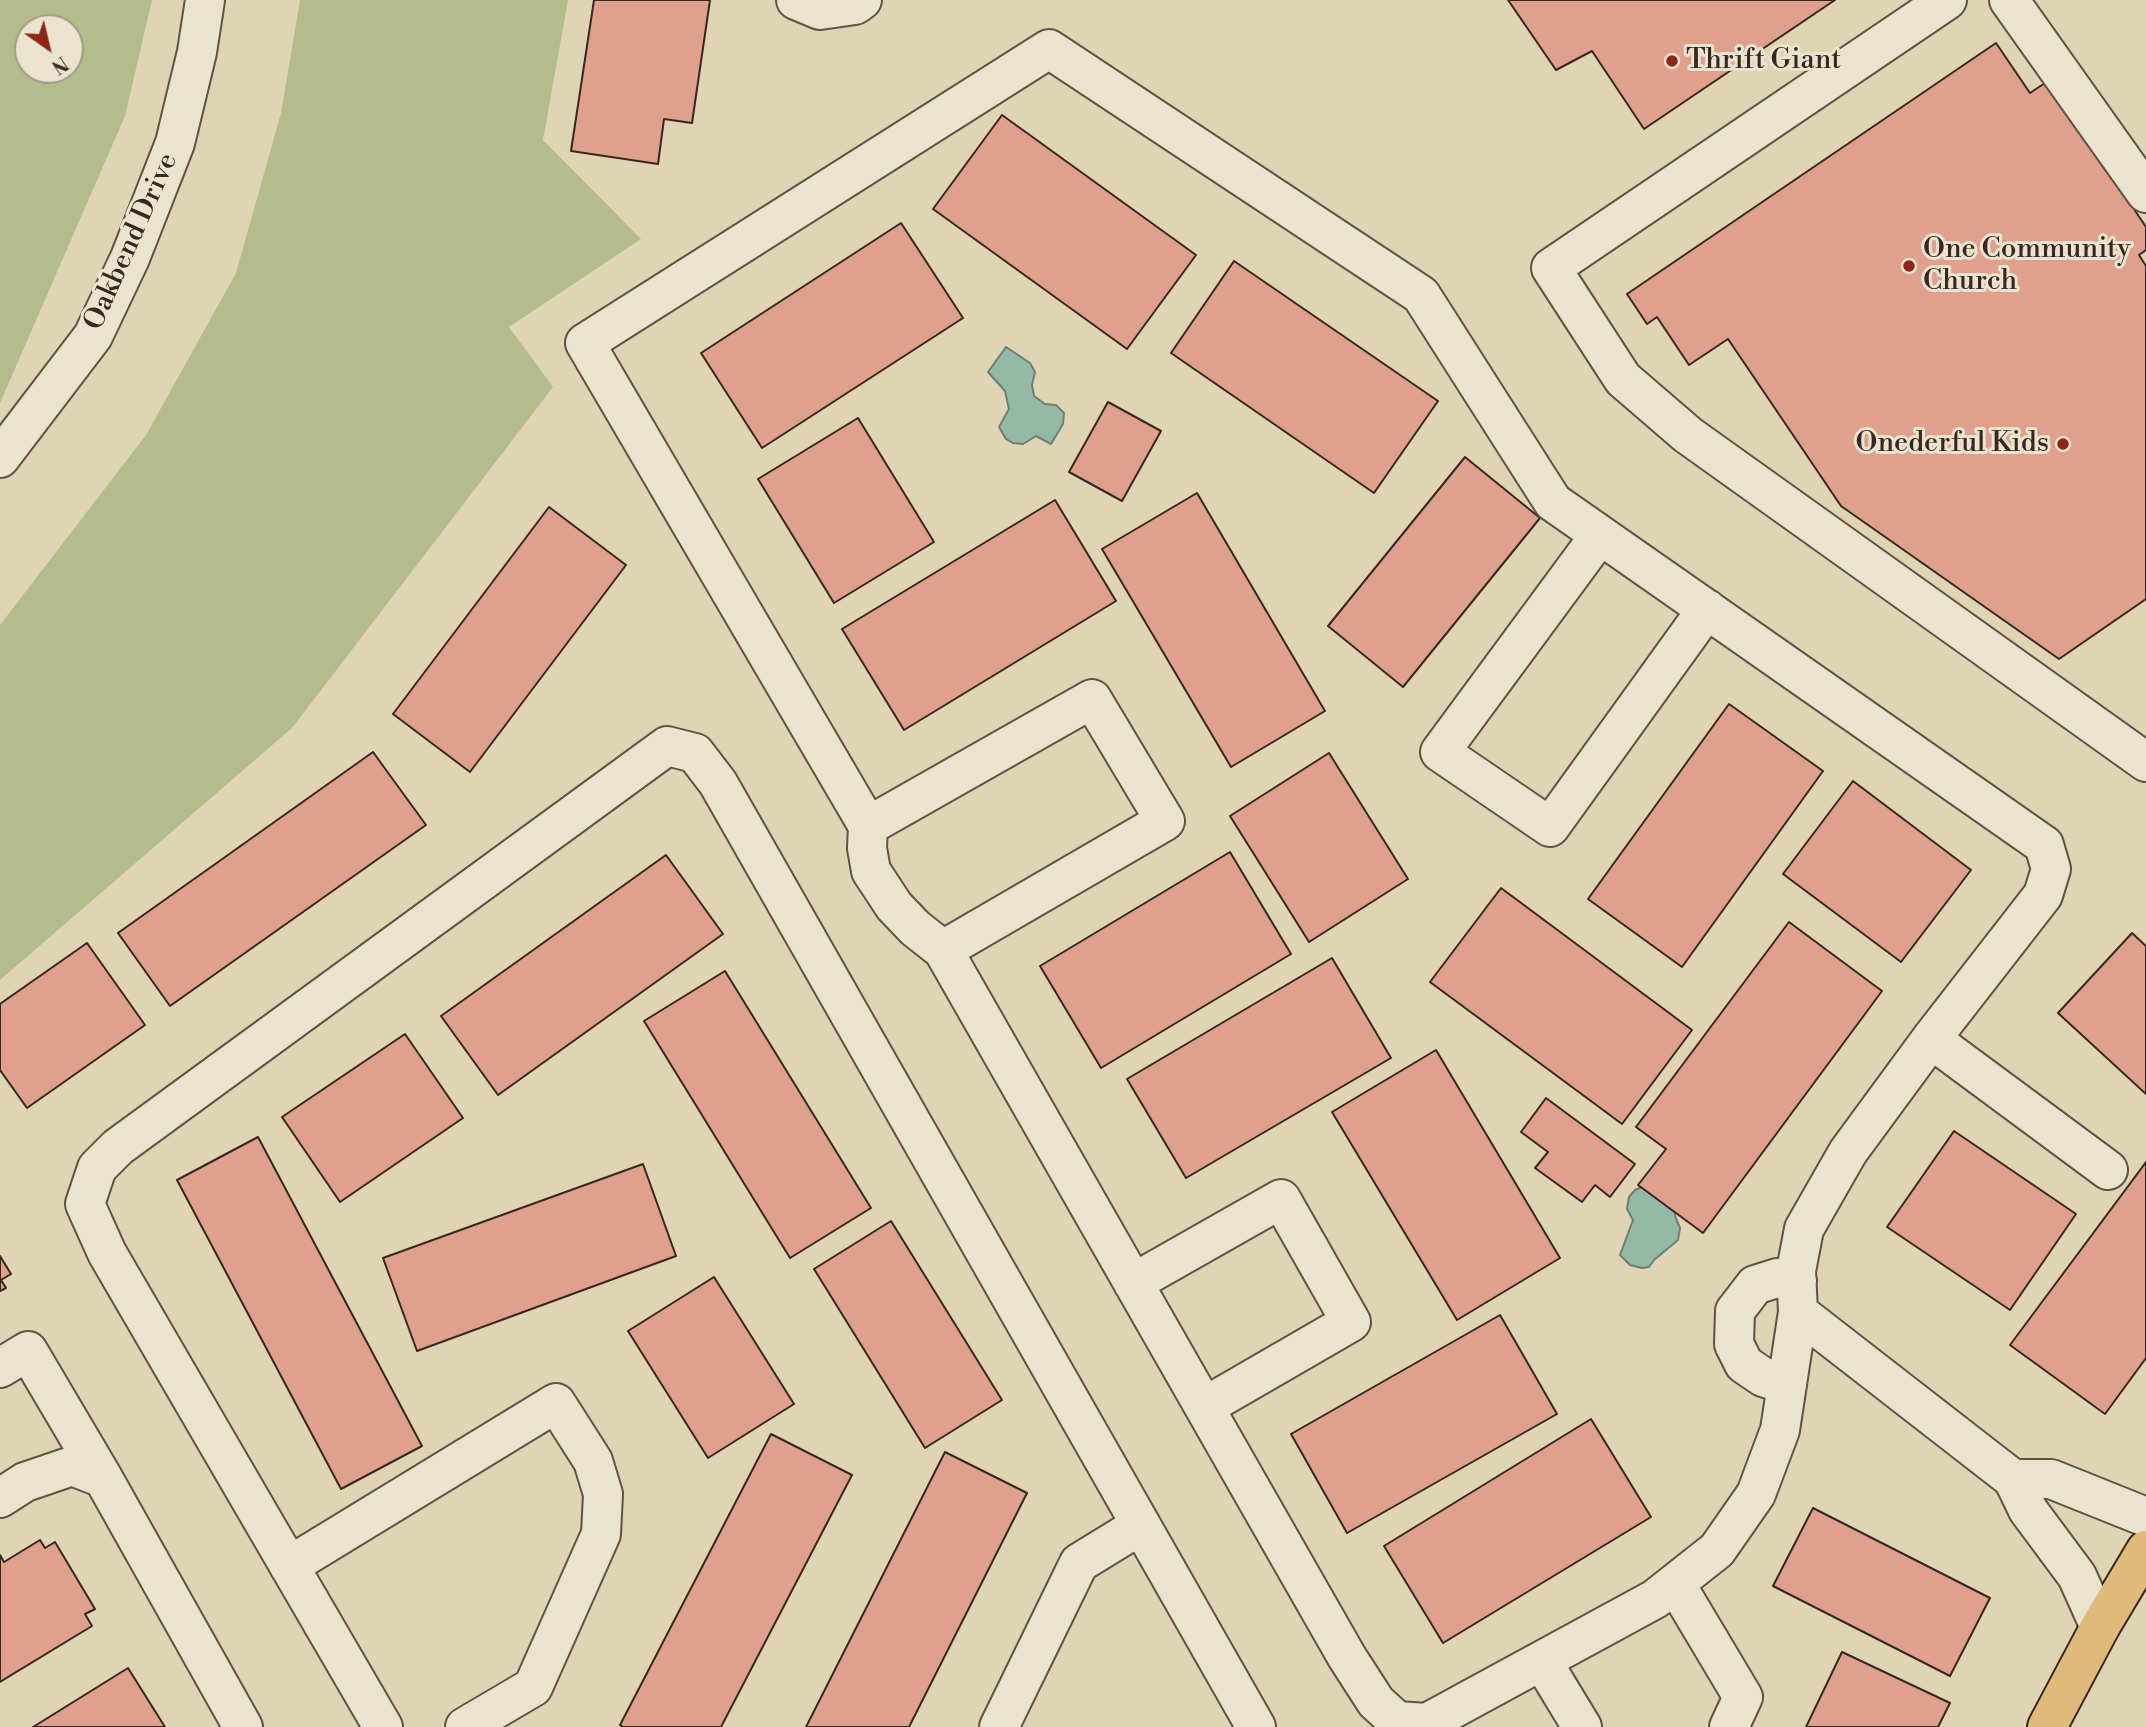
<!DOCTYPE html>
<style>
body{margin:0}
#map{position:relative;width:2146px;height:1727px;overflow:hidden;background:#dfd4b4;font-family:"Libre Bodoni",serif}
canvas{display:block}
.north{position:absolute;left:14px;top:14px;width:70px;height:70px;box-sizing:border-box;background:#eae3ce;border:2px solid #a39889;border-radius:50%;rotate:146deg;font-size:19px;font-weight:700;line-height:28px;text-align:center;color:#382721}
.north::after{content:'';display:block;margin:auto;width:24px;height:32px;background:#8f2418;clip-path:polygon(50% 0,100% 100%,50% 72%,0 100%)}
</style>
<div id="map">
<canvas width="2146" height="1727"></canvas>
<div class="north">N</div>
</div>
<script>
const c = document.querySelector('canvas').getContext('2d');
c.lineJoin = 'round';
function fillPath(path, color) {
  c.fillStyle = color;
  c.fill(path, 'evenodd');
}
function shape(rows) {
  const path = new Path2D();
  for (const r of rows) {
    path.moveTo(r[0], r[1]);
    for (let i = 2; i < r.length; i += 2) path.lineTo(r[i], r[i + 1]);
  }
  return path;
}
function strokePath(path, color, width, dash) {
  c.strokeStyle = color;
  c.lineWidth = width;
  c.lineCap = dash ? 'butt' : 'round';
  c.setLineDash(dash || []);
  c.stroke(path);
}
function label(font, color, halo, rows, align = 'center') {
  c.font = font + ' "Libre Bodoni",serif';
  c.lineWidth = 6;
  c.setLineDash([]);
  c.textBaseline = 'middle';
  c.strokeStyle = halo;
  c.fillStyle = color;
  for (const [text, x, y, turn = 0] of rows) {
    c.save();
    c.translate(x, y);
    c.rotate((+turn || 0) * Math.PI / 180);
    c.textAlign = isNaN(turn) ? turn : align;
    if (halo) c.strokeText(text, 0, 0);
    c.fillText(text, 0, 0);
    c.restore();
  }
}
const green = shape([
 [0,0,152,0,125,116,0,403],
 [70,28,70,70,28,70,28,28],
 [300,0,568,0,543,140,641,239,509,327,553,387,292,728,0,980,0,625,146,435,236,273,281,113]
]);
const water = shape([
 [1006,347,1030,363,1035,372,1032,385,1034,396,1045,404,1056,405,1064,413,1063,424,1051,444,1036,436,1023,444,1013,443,1006,439,999,427,1009,409,1005,391,988,372,1006,347],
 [1648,1184,1675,1207,1675,1216,1680,1228,1678,1240,1654,1260,1649,1267,1642,1268,1630,1265,1620,1255,1633,1220,1627,1209,1629,1197,1635,1190,1648,1184]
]);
const building = shape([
 [594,0,710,0,692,123,664,119,658,164,571,151,594,0],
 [1508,0,1835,0,1644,129,1592,51,1556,70,1508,0],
 [1996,43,2030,93,2048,81,2146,227,2146,250,2139,255,2146,266,2146,599,2059,659,1841,506,1728,339,1689,365,1657,317,1647,324,1627,294,1996,43],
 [1002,115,1196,255,1127,349,933,209,1002,115],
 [901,223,963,318,762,448,701,353,901,223],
 [1234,261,1438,401,1374,493,1171,353,1234,261],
 [1108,402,1161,431,1122,501,1069,472,1108,402],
 [858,418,934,542,834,603,758,479,858,418],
 [1465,457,1540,518,1403,687,1328,626,1465,457],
 [1197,493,1325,711,1231,767,1102,549,1197,493],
 [1055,500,1116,601,904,730,842,629,1055,500],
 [549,507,626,565,470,772,393,714,549,507],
 [1729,704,1823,771,1682,967,1588,899,1729,704],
 [373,752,426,825,170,1006,118,933,373,752],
 [1329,753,1408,879,1309,942,1230,816,1329,753],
 [1853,781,1971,870,1901,962,1783,874,1853,781],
 [1230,852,1291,954,1101,1068,1040,966,1230,852],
 [666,855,723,934,498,1095,441,1016,666,855],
 [1501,888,1692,1030,1622,1124,1430,982,1501,888],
 [1789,922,1882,991,1703,1233,1638,1185,1666,1149,1636,1127,1789,922],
 [2132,933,2146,946,2146,1094,2058,1013,2132,933],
 [87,943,145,1025,27,1108,0,1070,0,1004,87,943],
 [1332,958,1391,1058,1186,1178,1127,1079,1332,958],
 [725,971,871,1208,790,1258,644,1021,725,971],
 [405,1034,463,1118,340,1202,282,1117,405,1034],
 [1436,1050,1560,1258,1457,1320,1332,1112,1436,1050],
 [1546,1098,1635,1164,1610,1197,1595,1185,1582,1202,1535,1168,1548,1152,1521,1132,1546,1098],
 [1954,1131,2076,1214,2010,1310,1887,1227,1954,1131],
 [258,1137,422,1446,341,1489,177,1180,258,1137],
 [2146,1162,2146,1358,2105,1414,2010,1345,2146,1162],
 [643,1164,676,1256,417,1351,383,1258,643,1164],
 [891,1221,1002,1400,925,1448,814,1269,891,1221],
 [0,1256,11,1274,1,1280,6,1288,0,1291,0,1256],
 [714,1277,794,1404,708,1458,628,1331,714,1277],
 [1500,1315,1557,1414,1347,1533,1291,1434,1500,1315],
 [1591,1419,1651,1517,1443,1643,1384,1546,1591,1419],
 [771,1434,852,1475,721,1727,623,1727,620,1725,771,1434],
 [945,1452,1027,1493,909,1727,806,1727,945,1452],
 [1813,1508,1990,1598,1950,1676,1773,1586,1813,1508],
 [40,1540,45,1548,55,1542,95,1609,85,1614,92,1626,0,1682,0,1555,4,1562,40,1540],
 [1842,1652,1950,1703,1938,1727,1806,1727,1842,1652],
 [128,1668,165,1727,33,1727,128,1668]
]);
const minor = shape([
 [796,0,820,10,855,5,862,0],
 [1947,0,1551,268,1623,379,1688,435,2146,762],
 [2009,0,2146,193],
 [0,458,93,336,130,258,175,143,197,52,205,0],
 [1600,535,1440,752,1550,827,1707,609],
 [868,826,1092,699,1165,821,943,950],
 [1931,1039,2108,1170],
 [1133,1283,1281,1199,1351,1322,1204,1407],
 [1798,1312,1796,1271,1804,1229,1848,1152,1931,1039,2043,895,2051,869,2044,845,1553,502,1421,295,1049,49,585,343,868,826,867,848,871,871,894,906,915,928,943,950,1347,1657,1376,1702,1397,1721,1427,1723,1655,1599,1717,1550,1756,1494,1780,1430,1798,1312,2013,1479,2028,1510,2077,1576,2100,1627],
 [0,1368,28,1351,103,1478],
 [1787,1385,1763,1377,1744,1364,1734,1344,1735,1311,1755,1285,1777,1278,1797,1281],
 [2013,1479,2051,1479,2146,1517],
 [0,1498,25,1482,72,1466,103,1478,243,1727],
 [289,1566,556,1403,593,1461,603,1494,601,1534,533,1687,465,1727],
 [1675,1583,1743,1697,1729,1727],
 [1542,1661,1582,1727],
 [383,1727,107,1253,85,1204,97,1168,118,1147,667,746,695,753,718,783,1256,1727],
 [999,1727,1079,1563,1141,1525]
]);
const major = shape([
 [2047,1727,2100,1627,2146,1550]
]);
const markers = [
 [1672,61,7,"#8f2418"],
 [1909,266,7,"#8f2418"],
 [2063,444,7,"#8f2418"]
];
const poiNames = [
 ["Thrift Giant",1686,61],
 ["One Community",1923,250],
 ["Church",1923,282],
 ["Onederful Kids",2049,444,"right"]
];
const streetNames = [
 ["Oakbend Drive",132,242,-66]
];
fillPath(green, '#b5bc8b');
fillPath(water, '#95b9a7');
strokePath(water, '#707f71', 2);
fillPath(building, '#e0a08e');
strokePath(building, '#382721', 2);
strokePath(minor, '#625246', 42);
strokePath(major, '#382721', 42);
strokePath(minor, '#eae3ce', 38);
strokePath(major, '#e0ba7a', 38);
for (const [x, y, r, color] of markers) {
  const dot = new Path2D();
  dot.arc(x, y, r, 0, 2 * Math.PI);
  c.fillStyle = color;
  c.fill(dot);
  strokePath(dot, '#eae3ce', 2.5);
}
label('28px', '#382721', '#eae3ce', poiNames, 'left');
label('28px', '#382721', '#eae3ce', streetNames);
</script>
